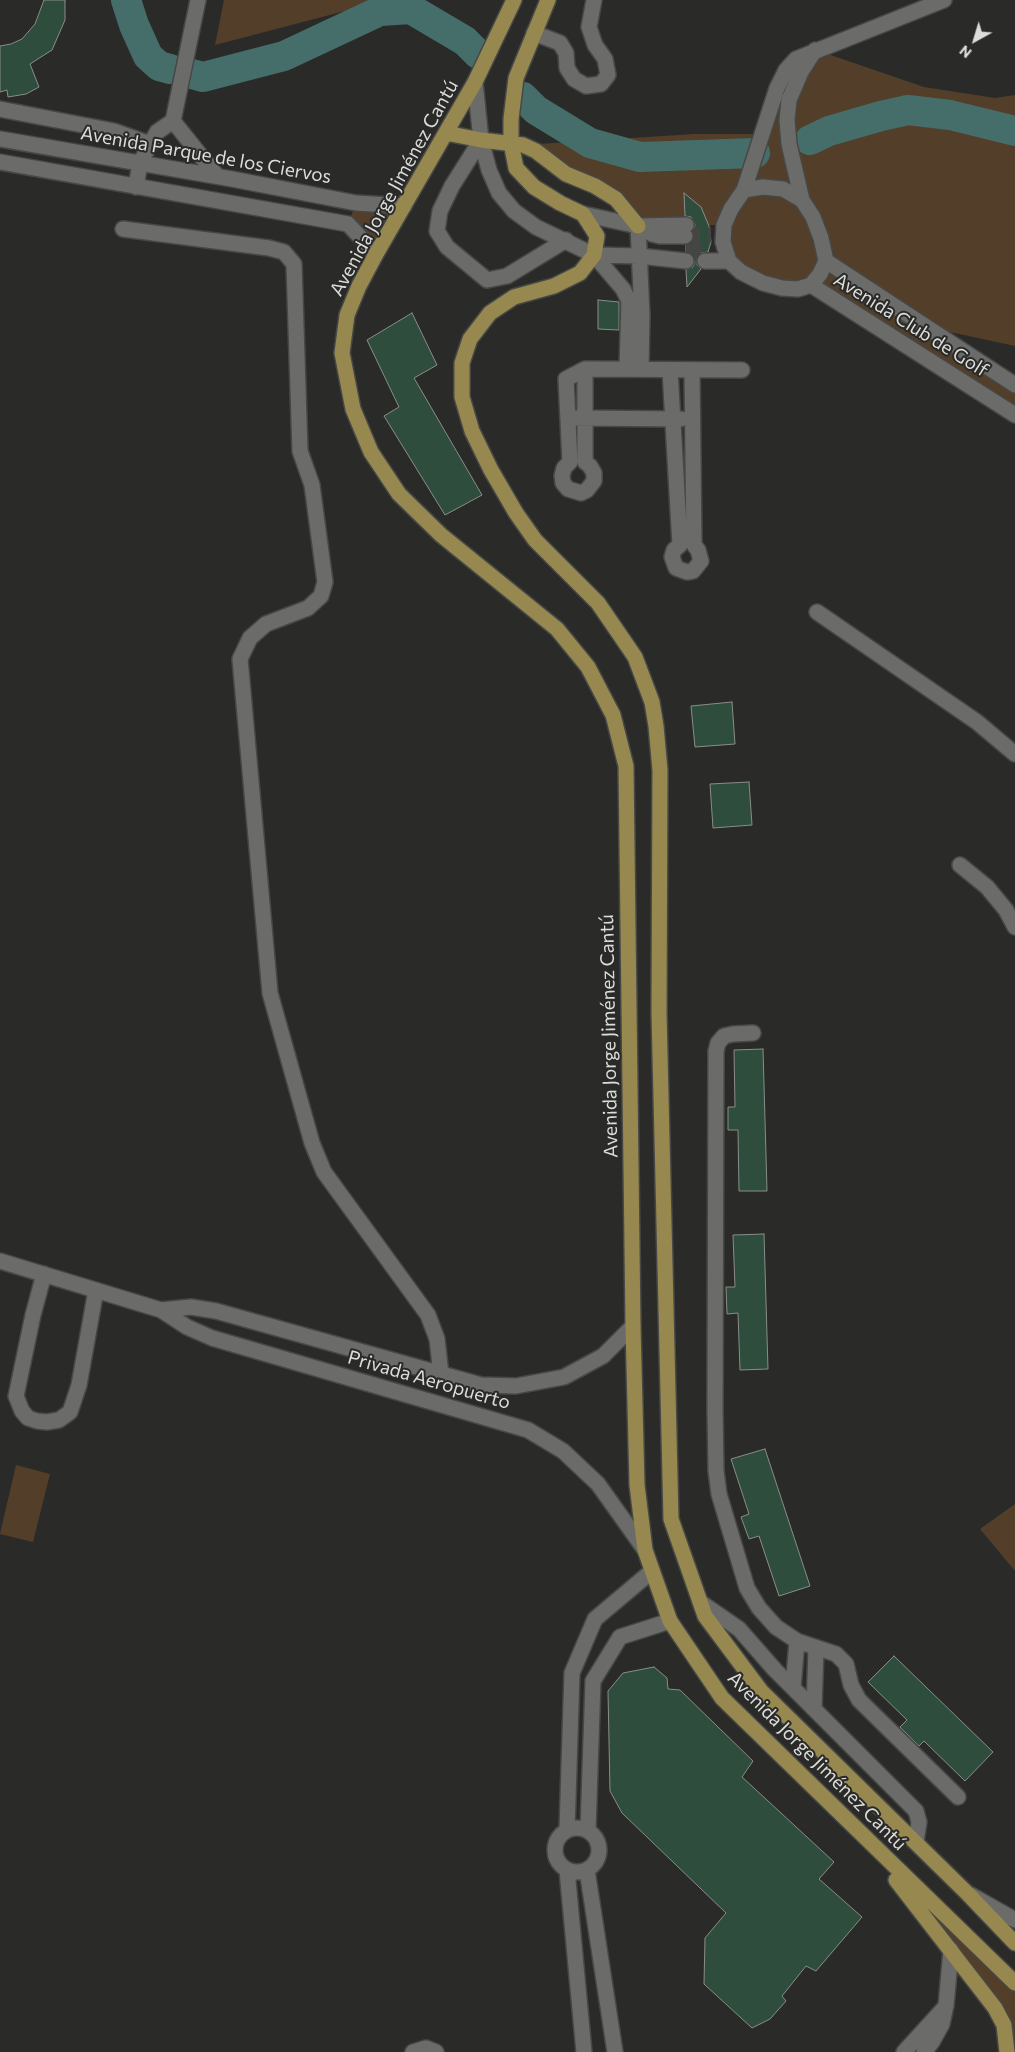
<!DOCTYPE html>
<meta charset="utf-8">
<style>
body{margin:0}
#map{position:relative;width:1015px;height:2052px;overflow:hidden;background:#2a2b28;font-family:Commissioner,sans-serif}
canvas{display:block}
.north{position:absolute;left:950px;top:15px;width:50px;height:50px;-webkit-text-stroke:4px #2a2b28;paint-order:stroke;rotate:219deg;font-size:14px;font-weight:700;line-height:20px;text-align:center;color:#dcdddb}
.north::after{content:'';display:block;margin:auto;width:18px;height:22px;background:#dcdddb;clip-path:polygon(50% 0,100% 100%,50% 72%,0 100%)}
</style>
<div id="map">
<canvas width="1015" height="2052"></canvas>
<div class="north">N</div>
</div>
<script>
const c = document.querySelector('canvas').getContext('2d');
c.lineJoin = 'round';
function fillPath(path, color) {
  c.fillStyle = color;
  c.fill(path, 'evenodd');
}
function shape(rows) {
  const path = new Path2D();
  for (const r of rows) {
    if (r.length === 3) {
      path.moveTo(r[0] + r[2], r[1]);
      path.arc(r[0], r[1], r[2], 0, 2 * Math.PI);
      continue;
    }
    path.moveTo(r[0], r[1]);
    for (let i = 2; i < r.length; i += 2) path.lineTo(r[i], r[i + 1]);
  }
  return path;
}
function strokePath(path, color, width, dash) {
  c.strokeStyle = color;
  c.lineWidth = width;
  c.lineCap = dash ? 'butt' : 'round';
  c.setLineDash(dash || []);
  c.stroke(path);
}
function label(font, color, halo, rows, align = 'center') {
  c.font = font + ' Commissioner,sans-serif';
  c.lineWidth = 4;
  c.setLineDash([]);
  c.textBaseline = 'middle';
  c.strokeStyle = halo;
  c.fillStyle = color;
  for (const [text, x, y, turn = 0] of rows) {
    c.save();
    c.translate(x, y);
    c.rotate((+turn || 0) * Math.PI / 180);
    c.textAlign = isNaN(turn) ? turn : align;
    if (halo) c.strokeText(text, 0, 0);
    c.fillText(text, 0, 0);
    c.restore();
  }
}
const green = shape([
 [224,0,387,0,215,45],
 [816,50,924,87,995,98,1015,95,1015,346,927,327,1015,385,1015,415,811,285,798,289,741,272,723,225,638,225,616,199,523,145,694,134,763,134,777,88],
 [356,203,404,206,376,254,348,224],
 [16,1465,50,1474,33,1542,0,1534],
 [1015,1504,1015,1571,980,1529],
 [862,1836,1015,1983,1015,2052,1007,2052,1004,2025,980,1987]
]);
const river = shape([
 [126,0,134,25,148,56,159,66,170,69],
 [192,74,203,77,284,56,380,11,411,9,465,41,478,54],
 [523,97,536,110,590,143,640,157,755,153],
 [810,140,829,131,881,116,908,110,950,115,1015,131]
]);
const building = shape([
 [44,0,65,0,65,20,52,50,30,64,39,87,26,94,8,97,7,90,0,92,0,46,11,44,22,39,35,24,44,0],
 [684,193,701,207,709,226,711,242,708,252,701,253,697,257,697,265,701,269,687,287,686,270,693,267,695,262,692,254,686,252,686,245,693,240,693,231,695,225,691,217,685,216,684,193],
 [598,300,619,302,619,330,598,329,598,300],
 [412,313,437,365,414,378,482,495,445,515,384,416,399,407,367,340,412,313],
 [732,702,735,744,695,747,691,706,732,702],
 [749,782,752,825,713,828,710,784,749,782],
 [763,1049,767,1191,739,1191,738,1130,728,1130,728,1107,735,1107,734,1050,763,1049],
 [764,1234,768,1369,740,1370,738,1313,727,1314,726,1287,735,1287,733,1235,764,1234],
 [765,1449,810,1586,779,1596,759,1536,749,1539,741,1517,749,1514,731,1459,765,1449],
 [894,1656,993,1752,965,1781,924,1741,919,1746,900,1727,907,1720,868,1682,894,1656],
 [654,1667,667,1678,668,1689,680,1690,753,1761,742,1777,834,1862,819,1879,862,1917,816,1971,806,1966,782,1996,786,2001,770,2019,752,2028,704,1984,705,1938,726,1913,622,1813,610,1791,608,1691,623,1673,654,1667]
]);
const minorTunnel = shape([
 [685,236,711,235],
 [686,251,709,251]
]);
const minor = shape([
 [534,33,560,43,566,53,567,68,574,79,586,86,601,84,608,75,605,59,595,45,589,27,594,0],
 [475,82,481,140,489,170,499,193,514,211,536,227,594,255,639,256,686,261],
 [0,109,114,131,150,144],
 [173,121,217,176],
 [0,139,232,179,356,203,404,206],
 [481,140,452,186,440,211,437,231,447,247,487,280,507,276,566,240],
 [0,162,348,224,376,254],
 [136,187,140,163,157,132,173,121,198,0],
 [744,190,777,88,786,70,796,59,944,0],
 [802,200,789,144,787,120,789,100,801,72,815,50],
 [583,214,638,226,686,225],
 [638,226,642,315,641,369],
 [641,228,652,234,660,236,685,236],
 [123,229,269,248,284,252,294,264,300,451,312,485,325,582,321,596,308,608,266,624,250,638,240,659,270,993,312,1143,324,1172,428,1315,437,1339,441,1374],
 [594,255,623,289,629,301,627,369],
 [705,261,729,261,741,272,763,283,782,288,798,289,811,285,1015,415],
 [729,261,723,242,724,225,731,209,744,190,763,187,783,189,802,200,813,217,821,238,826,261,820,274,811,285],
 [826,261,1015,385],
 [585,369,585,462,590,466,594,473,594,481,587,490,581,493,568,489,563,483,562,476,564,468,570,462,566,379,585,369,742,370],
 [670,370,680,545,674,550,672,557,676,568,687,572,693,571,701,561,698,550,694,545,692,370],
 [576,418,681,419],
 [817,612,977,722,1015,754],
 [960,865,987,887,1006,910,1015,927],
 [753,1033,733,1034,724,1036,718,1043,716,1051,715,1409,716,1471,719,1494,747,1588,759,1608,776,1627,797,1641,836,1654,846,1664,851,1685,859,1700,958,1797],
 [0,1261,161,1310,187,1327,212,1338,528,1430,563,1451,598,1484,645,1550],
 [44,1274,33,1315,16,1396,22,1411,28,1418,37,1421,47,1422,59,1420,70,1412,79,1385,96,1290],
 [161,1310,191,1307,216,1311,481,1385,516,1386,564,1377,603,1356,633,1326],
 [700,1602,739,1629,775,1670,916,1811,919,1822,916,1842],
 [793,1688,797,1641],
 [814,1709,816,1648],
 [577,1850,22],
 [567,1830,572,1673,595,1619,652,1571],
 [588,1830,593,1681,620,1637,670,1621],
 [567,1870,584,2052],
 [587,1870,615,2052],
 [971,1895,1015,1920],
 [413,2052,426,2048,436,2052],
 [904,2052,946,2006,951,1950],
 [924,2052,932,2042,942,2024,945,2010]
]);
const major = shape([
 [514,0,475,82,376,254,359,286,347,315,342,353,353,409,371,452,399,494,441,535,557,629,588,667,613,715,626,766,633,1326,637,1485,645,1550,670,1621,722,1698,1015,1983],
 [548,0,516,78,511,119,511,143,516,168,534,187,560,203,583,214,597,236,594,255,580,273,554,286,514,297,490,313,470,339,462,363,462,397,472,431,491,470,516,513,535,540,598,603,635,657,652,702,656,726,660,770,659,1012,671,1519,705,1616,761,1691,968,1894,1015,1943],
 [446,133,481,140,523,145,536,151,566,174,595,186,616,199,638,226],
 [896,1880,995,2008,1004,2025,1007,2052]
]);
const streetNames = [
 ["Avenida Parque de los Ciervos",206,155,10],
 ["Avenida Jorge Jiménez Cantú",394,188,-61],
 ["Avenida Club de Golf",911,325,32],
 ["Avenida Jorge Jiménez Cantú",609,1036,-91],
 ["Privada Aeropuerto",429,1380,16],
 ["Avenida Jorge Jiménez Cantú",817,1761,45]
];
fillPath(green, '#533e2a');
strokePath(river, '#456e6b', 30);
fillPath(building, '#2f4d3c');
strokePath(building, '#8a8d8b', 1);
strokePath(minorTunnel, '#454643', 15, [15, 8]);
strokePath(minor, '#474846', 18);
strokePath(major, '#474846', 18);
strokePath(minor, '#6b6c69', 15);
strokePath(major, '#96884f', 15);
label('19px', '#dcdddb', '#2a2b28', streetNames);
</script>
